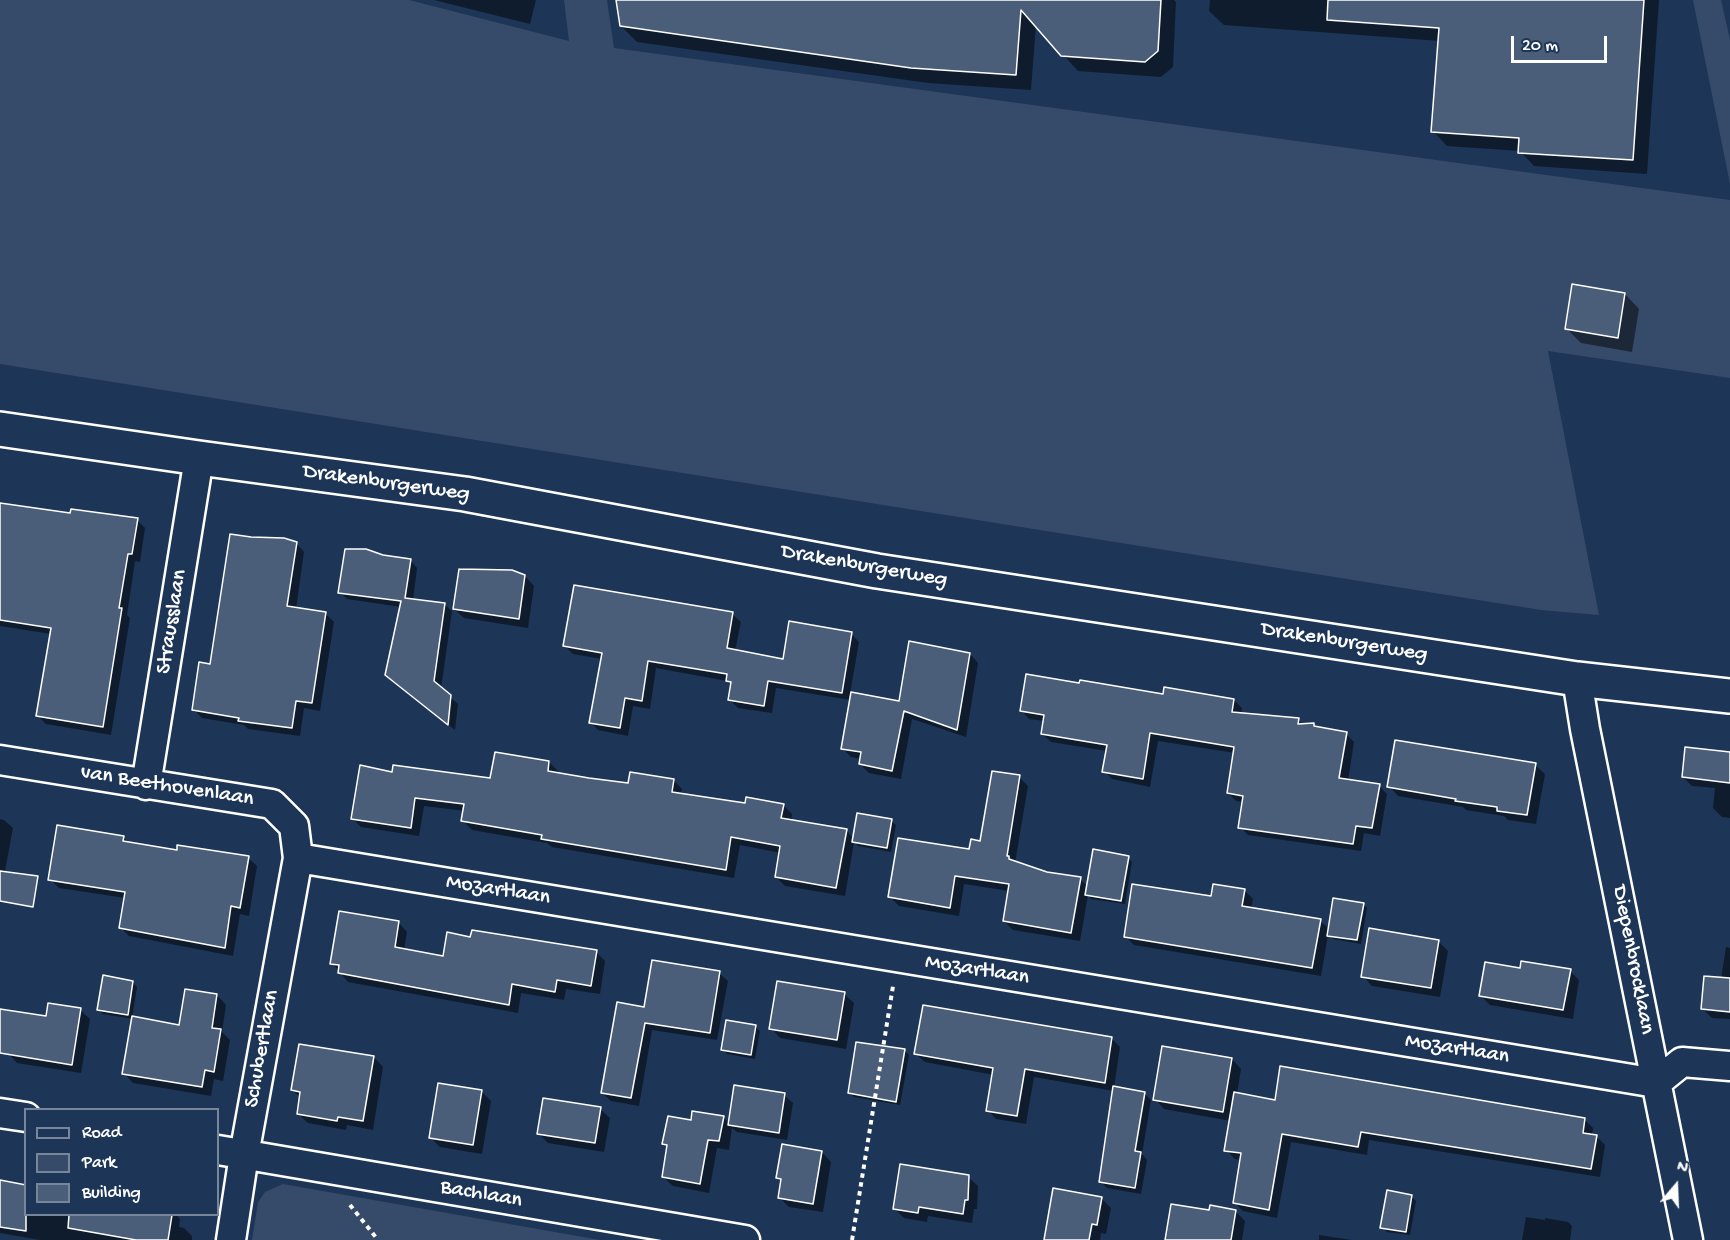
<!DOCTYPE html>
<style>
body{margin:0}
#map{position:relative;width:1730px;height:1240px;overflow:hidden;background:#1d3557;font-family:"Gochi Hand",sans-serif}
canvas{display:block}
.legend{position:absolute;left:24px;top:1108px;width:195px;height:108px;box-sizing:border-box;background:#1d3557;border:2px solid #77869a;margin:0;padding:8px 10px;list-style:none;font-size:18px;color:#fff}
.legend li{display:flex;align-items:center;gap:12px;height:30px}
.legend b{width:30px;border:2px solid #77869a}
.north{position:absolute;left:1646px;top:1156px;width:60px;height:60px;-webkit-text-stroke:4px #1d3557;paint-order:stroke;rotate:19deg;font-size:16px;font-weight:700;line-height:24px;text-align:center;color:#fff}
.north::after{content:'';display:block;margin:auto;width:21px;height:27px;background:#fff;clip-path:polygon(50% 0,100% 100%,50% 72%,0 100%)}
.scale{position:absolute;left:1511px;top:36px;width:96px;height:27px;box-sizing:border-box;border:3px solid #fff;border-top:0;padding-left:8px;font-size:18px;line-height:21px;white-space:nowrap;color:#fff;-webkit-text-stroke:4px #1d3557;paint-order:stroke}
</style>
<div id="map">
<canvas width="1730" height="1240"></canvas>
<ul class="legend">
<li><b style="height:8px;background:#1d3557"></b>Road</li>
<li><b style="height:16px;background:#364b69"></b>Park</li>
<li><b style="height:16px;background:#4a5d79"></b>Building</li>
</ul>
<div class="north">N</div>
<div class="scale">20 m</div>
</div>
<script>
const c = document.querySelector('canvas').getContext('2d');
c.lineJoin = 'round';
function fillPath(path, color) {
  c.fillStyle = color;
  c.fill(path, 'evenodd');
}
function shape(rows) {
  const path = new Path2D();
  for (const r of rows) {
    path.moveTo(r[0], r[1]);
    for (let i = 2; i < r.length; i += 2) path.lineTo(r[i], r[i + 1]);
  }
  return path;
}
function strokePath(path, color, width, dash) {
  c.strokeStyle = color;
  c.lineWidth = width;
  c.lineCap = dash ? 'butt' : 'round';
  c.setLineDash(dash || []);
  c.stroke(path);
}
function label(font, color, halo, rows, align = 'center') {
  c.font = font + ' "Gochi Hand",sans-serif';
  c.lineWidth = 4.5;
  c.setLineDash([]);
  c.textBaseline = 'middle';
  c.strokeStyle = halo;
  c.fillStyle = color;
  for (const [text, x, y, turn = 0] of rows) {
    c.save();
    c.translate(x, y);
    c.rotate((+turn || 0) * Math.PI / 180);
    c.textAlign = isNaN(turn) ? turn : align;
    if (halo) c.strokeText(text, 0, 0);
    c.fillText(text, 0, 0);
    c.restore();
  }
}
const green = shape([
 [0,0,409,0,569,41,564,0,607,0,614,48,1730,200,1730,378,1548,351,1599,615,1541,610,0,364],
 [1693,0,1721,0,1730,40,1730,184],
 [283,1184,600,1240,252,1240,258,1202,265,1192]
]);
const shadow = shape([
 [434,0,536,0,530,24],
 [617,0,1174,0,1176,2,1173,67,1161,77,1078,71,1036,25,1031,90,928,83,637,42,621,26],
 [1210,0,1659,0,1647,174,1534,166,1520,151,1447,146,1433,131,1440,41,1224,25,1209,11],
 [1625,294,1639,309,1632,352,1581,343,1567,329],
 [0,504,72,514,137,520,145,528,140,562,135,561,127,615,130,618,111,735,46,724,37,715,51,634,0,626],
 [296,543,304,552,296,609,326,614,334,622,320,711,304,708,300,736,248,729,244,725,202,718,194,710,212,666],
 [383,557,410,560,417,568,413,600,444,604,452,611,441,689,458,704,455,730,394,682,401,607,347,599,340,592],
 [525,576,534,586,528,628,464,618,454,609],
 [732,614,741,622,735,651,784,661,851,634,859,642,850,694,900,703,970,654,978,663,966,737,912,719,901,779,869,773,860,764,861,759,851,757,842,748,851,700,776,688,772,713,738,708,729,699,732,685,727,681,656,668,650,709,633,706,628,736,598,730,590,722,602,659,573,654,565,646],
 [1164,695,1234,700,1242,708,1241,714,1298,720,1304,725,1314,725,1318,729,1346,734,1354,742,1348,781,1379,786,1387,794,1380,836,1364,833,1361,851,1248,835,1240,827,1243,802,1236,801,1228,793,1235,753,1158,741,1150,787,1112,779,1104,771,1107,751,1051,742,1042,734,1045,721,1029,719,1021,710],
 [1730,755,1730,818,1722,817,1713,808,1715,788,1692,786,1683,777],
 [549,762,558,771,557,774,629,785,673,780,682,789,681,795,746,805,783,805,792,814,791,821,846,830,854,839,891,821,896,825,891,852,858,846,854,842,845,896,785,886,776,877,781,853,740,845,734,878,552,847,547,843,472,830,463,821,465,811,424,806,419,836,361,827,352,818,393,773,492,779],
 [1535,765,1545,774,1536,824,1508,820,1504,816,1466,810,1463,807,1398,796,1389,786],
 [1019,777,1028,786,1015,863,1047,873,1080,879,1088,887,1128,858,1132,862,1125,904,1091,899,1088,895,1080,941,1013,930,1004,921,1009,891,964,884,959,916,899,906,890,897,970,851,982,842],
 [0,819,4,820,13,828,5,871,0,870],
 [123,837,130,844,178,851,248,858,257,866,249,916,240,914,233,956,129,936,120,927,125,898,59,888,50,879],
 [1244,890,1253,899,1251,909,1320,921,1329,929,1363,904,1367,908,1361,944,1333,939,1328,935,1321,976,1134,945,1125,936,1212,897],
 [398,922,407,932,404,951,444,958,472,938,596,952,605,961,600,994,566,989,564,1000,521,993,518,1013,348,982,332,963],
 [1438,941,1448,951,1440,997,1372,986,1363,976],
 [1726,947,1730,948,1730,1019,1712,1018,1703,1009,1721,979],
 [1521,969,1570,971,1579,980,1573,1019,1490,1005,1481,996],
 [719,973,728,981,717,1040,652,1030,639,1106,611,1101,602,1093,646,1008],
 [133,982,137,987,132,1018,180,1027,217,995,226,1005,222,1032,230,1040,223,1081,214,1079,211,1096,133,1083,124,1073,133,1019,103,1014,98,1010],
 [844,994,854,1003,846,1049,780,1038,771,1028],
 [80,1010,90,1019,81,1073,17,1063,8,1053,47,1018],
 [755,1027,760,1031,755,1059,727,1054,722,1049],
 [1112,1039,1120,1047,1114,1088,1144,1093,1151,1100,1142,1154,1147,1160,1141,1194,1107,1188,1100,1181,1114,1091,1034,1077,1026,1124,996,1119,988,1110,994,1075,925,1062,916,1054],
 [905,1051,909,1055,900,1105,854,1097,849,1093],
 [374,1057,383,1067,373,1130,347,1125,346,1130,308,1123,298,1114,301,1098,292,1090],
 [1232,1059,1241,1069,1237,1094,1276,1102,1584,1119,1593,1128,1592,1136,1596,1136,1605,1145,1600,1177,1369,1140,1367,1155,1291,1142,1277,1218,1243,1211,1234,1202,1241,1160,1235,1159,1226,1150,1231,1121,1164,1109,1155,1099],
 [482,1092,491,1101,482,1154,440,1147,430,1137],
 [784,1095,793,1103,787,1140,737,1132,732,1128,729,1150,717,1148,709,1193,673,1186,663,1177,668,1148,664,1144,692,1122,723,1117,729,1123],
 [600,1109,610,1118,604,1152,548,1143,538,1133],
 [822,1152,831,1162,823,1212,789,1207,779,1197,782,1182,777,1177],
 [968,1177,978,1186,977,1209,974,1209,972,1223,928,1216,927,1222,904,1218,895,1209],
 [0,1181,26,1214,176,1214,180,1219,179,1227,184,1228,192,1236,192,1240,40,1240,0,1233],
 [1411,1196,1416,1201,1410,1235,1387,1232,1382,1227],
 [1101,1198,1111,1208,1106,1234,1101,1233,1100,1240,1044,1240],
 [1235,1211,1245,1221,1242,1240,1167,1240],
 [1526,1217,1545,1220,1545,1218,1568,1222,1572,1226,1570,1240,1522,1240],
 [1319,1235,1352,1240,1319,1240]
]);
const building = shape([
 [616,0,1161,0,1158,51,1145,62,1061,56,1021,10,1016,75,911,68,620,26,616,0],
 [1328,0,1644,0,1633,160,1518,153,1519,138,1431,132,1439,28,1327,20,1328,0],
 [1572,284,1625,293,1618,338,1565,329,1572,284],
 [0,503,70,513,71,509,138,518,132,554,128,554,119,608,122,608,103,727,36,716,51,628,0,620,0,503],
 [230,534,251,537,284,538,297,542,287,606,326,612,312,703,296,701,292,728,238,721,239,718,192,710,199,662,210,664,230,534],
 [345,549,366,549,383,555,411,559,405,598,445,603,434,681,451,695,448,725,385,675,401,601,338,593,345,549],
 [459,569,512,570,525,575,519,619,453,609,459,569],
 [574,585,733,612,727,648,783,659,789,621,852,632,842,693,768,681,764,706,728,700,731,682,726,681,727,674,648,661,642,701,625,698,620,728,589,723,602,653,563,646,574,585],
 [909,641,970,653,957,730,904,711,892,771,859,764,861,752,841,749,851,692,899,701,909,641],
 [1026,674,1079,683,1080,680,1163,694,1164,687,1234,699,1232,712,1299,718,1298,724,1314,723,1314,726,1347,732,1339,778,1380,784,1372,828,1356,826,1353,844,1238,828,1243,796,1227,793,1234,747,1150,733,1143,779,1102,772,1107,745,1041,734,1044,715,1020,711,1026,674],
 [1395,740,1536,763,1527,815,1497,811,1497,807,1455,801,1456,799,1387,787,1395,740],
 [1685,747,1730,752,1730,783,1682,777,1685,747],
 [495,752,549,761,548,771,589,778,628,783,630,772,674,779,672,792,745,803,746,797,784,804,781,818,847,829,836,888,775,877,780,846,731,837,726,870,541,839,542,835,461,821,464,804,415,798,411,828,351,819,360,765,392,772,393,765,490,778,495,752],
 [992,771,1020,775,1007,856,1009,856,1009,859,1047,872,1081,877,1071,933,1003,921,1009,884,955,876,950,908,888,897,898,838,969,849,971,839,980,841,992,771],
 [857,813,892,819,887,848,852,842,857,813],
 [57,825,124,836,123,841,177,850,177,845,249,856,240,908,231,906,225,948,119,928,125,892,48,880,57,825],
 [1093,849,1129,856,1121,901,1085,895,1093,849],
 [0,871,38,876,33,907,0,901,0,871],
 [1132,884,1211,896,1213,884,1245,889,1242,906,1321,919,1312,968,1124,937,1132,884],
 [1333,898,1364,903,1357,940,1327,936,1333,898],
 [339,911,399,921,395,947,443,956,447,932,470,937,472,930,597,950,591,986,557,980,555,992,512,984,509,1005,338,973,339,965,330,964,339,911],
 [1369,928,1439,940,1431,988,1361,977,1369,928],
 [652,960,720,971,710,1033,645,1023,631,1098,601,1093,617,1002,644,1007,652,960],
 [1521,961,1571,969,1563,1010,1479,996,1485,962,1520,968,1521,961],
 [103,975,133,981,128,1015,97,1010,103,975],
 [1704,976,1730,978,1730,1012,1701,1009,1704,976],
 [777,981,845,992,837,1040,769,1029,777,981],
 [185,989,217,994,212,1028,221,1029,214,1072,205,1070,202,1087,122,1074,132,1016,179,1025,185,989],
 [48,1003,81,1008,72,1065,0,1053,0,1009,46,1016,48,1003],
 [923,1005,1112,1037,1105,1083,1025,1069,1017,1116,986,1111,993,1068,914,1054,923,1005],
 [726,1020,756,1025,751,1055,721,1050,726,1020],
 [856,1042,905,1049,896,1102,848,1093,856,1042],
 [299,1044,374,1056,363,1121,338,1117,337,1121,297,1114,300,1092,291,1090,299,1044],
 [1162,1046,1232,1058,1223,1112,1153,1100,1162,1046],
 [1280,1066,1585,1118,1583,1133,1597,1135,1591,1169,1361,1132,1358,1147,1282,1134,1269,1210,1233,1203,1241,1153,1224,1151,1234,1092,1275,1100,1280,1066],
 [438,1083,482,1090,473,1145,429,1138,438,1083],
 [734,1085,785,1093,779,1133,728,1125,734,1085],
 [1113,1086,1145,1092,1135,1151,1141,1152,1135,1188,1099,1182,1113,1086],
 [543,1098,601,1107,595,1143,537,1134,543,1098],
 [692,1111,724,1116,719,1141,708,1140,700,1184,662,1177,667,1145,662,1144,668,1116,691,1120,692,1111],
 [782,1144,822,1151,813,1204,778,1198,781,1179,776,1178,782,1144],
 [900,1164,969,1175,968,1200,965,1200,963,1214,919,1207,918,1213,893,1209,900,1164],
 [0,1180,26,1185,26,1231,0,1227,0,1180],
 [1053,1188,1102,1197,1097,1225,1092,1224,1089,1240,1044,1240,1053,1188],
 [1387,1190,1412,1195,1406,1232,1380,1228,1387,1190],
 [1171,1204,1209,1210,1210,1205,1236,1210,1231,1240,1165,1240,1171,1204],
 [69,1215,172,1215,168,1240,136,1240,68,1228,69,1215]
]);
const path = shape([
 [350,1205,378,1240],
 [852,1240,893,986]
]);
const street = shape([
 [1577,679,1585,729,1688,1240],
 [0,760,272,804,294,826,298,858,244,1155,231,1240],
 [146,785,199,458],
 [298,858,1656,1083,1682,1062,1730,1066],
 [0,1113,26,1117],
 [218,1150,745,1240]
]);
const secondary = shape([
 [0,429,199,458,465,494,877,571,1577,679,1730,696]
]);
const streetNames = [
 ["Drakenburgerweg",386,484,8],
 ["Drakenburgerweg",864,567,10],
 ["Strausslaan",173,622,-81],
 ["Drakenburgerweg",1344,643,9],
 ["van Beethovenlaan",167,787,9],
 ["Mozartlaan",498,891,9],
 ["Diepenbrocklaan",1632,960,79],
 ["Mozartlaan",977,971,9],
 ["Schubertlaan",263,1049,-80],
 ["Mozartlaan",1457,1050,9],
 ["Bachlaan",481,1195,10]
];
fillPath(green, '#364b69');
fillPath(shadow, '#0007');
fillPath(building, '#4a5d79');
strokePath(building, '#fff', 1.5);
strokePath(street, '#fff', 33);
strokePath(secondary, '#fff', 38);
strokePath(path, '#fff', 4, [4.5, 4.5]);
strokePath(street, '#1d3557', 28);
strokePath(secondary, '#1d3557', 33);
label('22px', '#fff', '#1d3557', streetNames);
</script>
